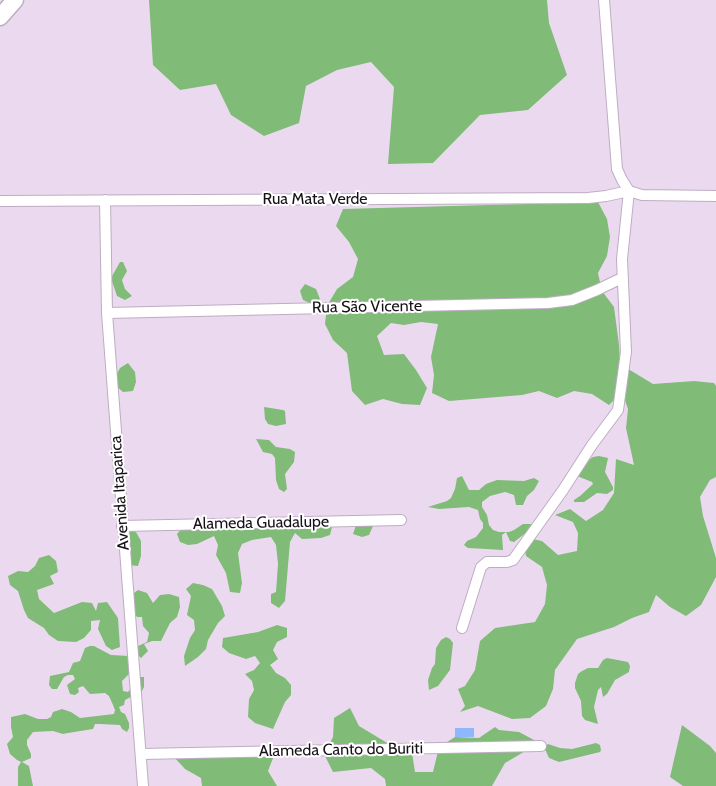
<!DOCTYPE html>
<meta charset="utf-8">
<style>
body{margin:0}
canvas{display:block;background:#ebdaef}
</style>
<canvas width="716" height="786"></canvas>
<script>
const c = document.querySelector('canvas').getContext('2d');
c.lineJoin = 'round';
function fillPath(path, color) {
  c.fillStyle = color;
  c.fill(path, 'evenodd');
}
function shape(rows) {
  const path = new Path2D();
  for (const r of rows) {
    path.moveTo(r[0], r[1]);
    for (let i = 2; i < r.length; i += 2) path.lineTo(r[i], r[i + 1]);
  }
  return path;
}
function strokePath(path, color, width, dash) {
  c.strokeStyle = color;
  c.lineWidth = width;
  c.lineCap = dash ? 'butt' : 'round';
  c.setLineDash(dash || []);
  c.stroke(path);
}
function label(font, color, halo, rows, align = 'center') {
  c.font = font + ' Cabin,sans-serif';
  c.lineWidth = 4;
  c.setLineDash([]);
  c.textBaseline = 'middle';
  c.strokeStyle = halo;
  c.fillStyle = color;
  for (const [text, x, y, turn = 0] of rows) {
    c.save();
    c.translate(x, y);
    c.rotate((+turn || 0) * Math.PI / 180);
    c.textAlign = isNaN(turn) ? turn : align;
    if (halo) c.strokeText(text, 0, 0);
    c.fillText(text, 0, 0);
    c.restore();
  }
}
const forest = shape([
 [149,0,547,0,549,23,567,75,528,110,480,115,433,163,388,164,394,87,371,62,337,70,306,86,299,123,264,136,231,115,216,84,180,90,153,65],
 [598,202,607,219,610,237,607,256,598,273,602,291,614,307,619,345,620,364,653,384,694,381,714,383,716,386,716,477,710,480,700,497,703,516,716,558,716,577,701,605,686,616,670,607,656,595,649,612,632,618,614,627,577,639,555,670,553,689,546,706,530,718,512,719,478,706,460,712,465,706,458,689,465,686,475,670,480,641,495,628,535,622,545,604,547,585,542,567,526,556,523,537,542,541,558,555,577,551,578,533,573,522,555,515,570,509,586,521,603,510,614,493,616,459,634,465,626,428,628,409,622,392,609,405,592,394,574,391,557,398,539,391,522,395,449,401,432,393,434,375,431,357,438,324,421,322,404,325,391,323,377,336,384,355,404,354,416,370,427,388,420,405,402,404,383,399,365,405,352,391,347,353,333,340,325,324,327,306,337,289,353,277,358,259,349,242,336,226,343,209],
 [120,262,123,262,127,271,122,280,125,289,132,296,125,300,117,296,111,278],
 [305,284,316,289,320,299,312,304,303,300,300,291],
 [128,363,135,372,136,382,133,391,123,392,116,386,115,377,120,368],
 [264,407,283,410,285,411,286,424,276,426,268,424,265,419],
 [256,439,269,440,276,447,290,449,295,452,294,462,285,474,287,489,284,492,279,489,276,480,275,458,272,454,263,452],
 [599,456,608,458,605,472,613,487,613,490,607,494,597,493,584,502,574,502,574,500,580,496,593,484,592,482,577,476,581,466,593,457],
 [462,476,469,490,479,490,486,484,497,480,524,481,534,478,539,481,534,490,527,496,523,505,516,505,514,495,505,492,490,496,482,502,482,507,487,515,489,525,493,530,499,532,509,532,514,530,523,524,533,524,527,532,514,542,510,541,506,532,502,535,503,550,468,548,464,545,467,541,476,537,483,528,483,523,480,519,478,510,469,507,439,509,428,507,447,501,451,498,455,489,457,478],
 [371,522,373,526,369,535,362,537,353,534,356,525],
 [326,523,332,527,330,535,321,538,302,539,295,533,290,542,285,601,279,608,271,603,271,594,276,592,278,564,276,545,271,537,252,540,242,544,238,553,242,583,240,593,230,592,226,573,216,555,218,545,214,536,197,544,188,545,180,542,177,534,183,527],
 [131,531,136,532,141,541,141,556,138,566,129,565,128,535],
 [49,555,56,561,58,572,50,576,54,584,37,590,39,599,54,613,82,602,92,603,96,611,98,603,107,602,118,618,120,647,112,650,106,646,98,629,100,620,91,621,91,630,84,638,76,642,58,641,49,635,44,628,28,618,24,610,18,591,10,585,8,576,18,571,28,572,35,566,39,558],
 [193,583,203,585,212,589,222,606,225,616,218,623,208,640,206,649,198,657,185,666,184,656,190,638,195,630,194,620,187,615,191,596,186,589],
 [138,590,147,593,153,603,160,595,169,594,179,597,180,607,177,617,170,623,161,641,152,641,144,644,148,651,141,658,136,653,138,646,147,642,149,633,143,626,142,617,137,617,133,611,134,593],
 [277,625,287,628,287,637,277,642,273,650,278,659,270,665,276,673,285,678,291,685,291,695,285,702,273,729,255,723,248,717,249,699,254,690,252,681,245,674,254,670,260,663,255,656,246,659,229,653,222,647,223,638,258,632],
 [446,637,450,639,453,643,450,670,438,686,429,690,428,680,432,668,435,664,436,648,441,640],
 [90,646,94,646,111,655,129,656,130,670,129,674,122,681,123,691,128,692,139,677,144,677,144,687,142,691,125,700,124,705,119,707,121,712,125,714,129,723,129,728,127,732,122,729,120,725,100,724,95,724,93,729,68,733,63,734,53,731,33,732,27,740,27,745,31,754,31,758,22,762,29,766,33,786,18,786,18,767,21,762,17,760,10,754,7,744,13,737,11,727,11,717,25,714,38,719,47,719,51,717,53,712,62,709,71,712,80,718,114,714,115,710,113,705,109,696,105,693,90,694,83,686,78,688,79,692,75,695,70,694,67,685,75,679,73,675,68,675,64,677,57,689,52,689,49,685,50,676,69,672,73,663,80,661,85,648],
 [607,658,628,662,630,666,629,672,615,680,607,694,603,697,601,687,598,690,594,707,598,724,585,720,582,716,581,701,575,688,575,683,578,674,582,671,588,668,598,668,603,660],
 [350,708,359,726,394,747,412,753,415,772,433,772,439,747,455,737,479,738,495,727,499,730,519,732,536,741,522,753,505,763,492,786,386,786,385,779,371,768,333,772,324,754,333,737,334,718],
 [682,725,710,746,716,753,716,786,683,786,670,777],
 [596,743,600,745,601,750,600,752,559,762,549,758,544,747,548,744,560,748,572,749],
 [275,753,268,771,277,786,202,786,201,778,185,769,173,756]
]);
const water = shape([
 [455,728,474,728,474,737,455,737]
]);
const minor = shape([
 [604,0,617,169,622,180,629,191,642,195,716,196],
 [105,200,107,313,143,786],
 [0,201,588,198,606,196,629,191,622,259,626,352,618,410,592,445,563,490,513,560,507,562,487,562,481,567,462,628],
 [107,313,548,303,572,300,597,290,622,278],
 [122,526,401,520],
 [141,754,541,746]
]);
const trunk = shape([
 [0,17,15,0]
]);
const streetNames = [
 ["Rua Mata Verde",315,199],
 ["Rua São Vicente",367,307,-1],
 ["Avenida Itaparica",120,493,-94],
 ["Alameda Guadalupe",261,523,-1],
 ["Alameda Canto do Buriti",341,750,-1]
];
fillPath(forest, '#80bb78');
fillPath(water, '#8eb7fe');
strokePath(minor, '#bdadc2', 12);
strokePath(trunk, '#bdadc2', 19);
strokePath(minor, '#fff', 10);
strokePath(trunk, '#fff', 16);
label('16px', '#171118', '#fff', streetNames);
</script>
